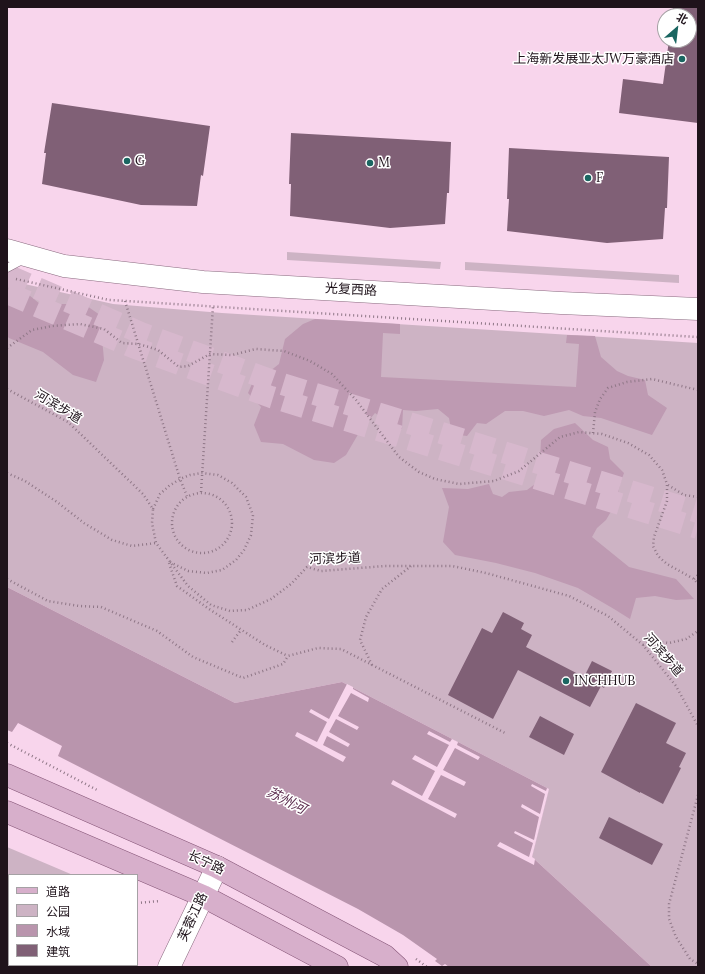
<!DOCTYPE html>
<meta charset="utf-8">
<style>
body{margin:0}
#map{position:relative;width:705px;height:974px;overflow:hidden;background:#f8d5ec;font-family:Lora,"Noto Sans SC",serif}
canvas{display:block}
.frame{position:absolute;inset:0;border:8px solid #1f131b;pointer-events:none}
.legend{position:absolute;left:8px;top:874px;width:130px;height:92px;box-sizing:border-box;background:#fff;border:1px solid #a5a1a4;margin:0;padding:5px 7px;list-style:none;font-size:12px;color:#1f131b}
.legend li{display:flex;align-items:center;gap:8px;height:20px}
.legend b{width:20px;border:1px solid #a5a1a4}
.north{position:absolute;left:657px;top:8px;width:40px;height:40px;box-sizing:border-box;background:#fff;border:1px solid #a5a1a4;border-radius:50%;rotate:28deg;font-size:11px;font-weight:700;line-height:16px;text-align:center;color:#1f131b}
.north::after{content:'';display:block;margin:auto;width:14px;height:18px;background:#1a6661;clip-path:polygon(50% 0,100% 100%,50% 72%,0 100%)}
</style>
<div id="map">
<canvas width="705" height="974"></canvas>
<div class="frame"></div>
<ul class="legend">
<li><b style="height:5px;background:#d7afcb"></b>道路</li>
<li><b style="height:11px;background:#cdb3c4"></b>公园</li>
<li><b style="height:11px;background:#b995ad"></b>水域</li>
<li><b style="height:11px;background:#806076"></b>建筑</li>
</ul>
<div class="north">北</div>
</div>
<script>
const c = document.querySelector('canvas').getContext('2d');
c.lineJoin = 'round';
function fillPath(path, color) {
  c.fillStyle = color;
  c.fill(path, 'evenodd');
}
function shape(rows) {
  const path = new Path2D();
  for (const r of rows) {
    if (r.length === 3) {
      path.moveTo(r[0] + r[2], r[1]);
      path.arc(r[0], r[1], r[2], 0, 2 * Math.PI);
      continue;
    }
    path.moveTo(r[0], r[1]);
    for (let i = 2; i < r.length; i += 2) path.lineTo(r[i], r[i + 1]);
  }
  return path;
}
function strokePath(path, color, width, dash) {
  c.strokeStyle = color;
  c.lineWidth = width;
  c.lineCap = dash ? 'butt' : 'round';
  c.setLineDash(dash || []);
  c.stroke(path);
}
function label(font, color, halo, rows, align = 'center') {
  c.font = font + ' Lora,"Noto Sans SC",serif';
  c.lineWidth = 3;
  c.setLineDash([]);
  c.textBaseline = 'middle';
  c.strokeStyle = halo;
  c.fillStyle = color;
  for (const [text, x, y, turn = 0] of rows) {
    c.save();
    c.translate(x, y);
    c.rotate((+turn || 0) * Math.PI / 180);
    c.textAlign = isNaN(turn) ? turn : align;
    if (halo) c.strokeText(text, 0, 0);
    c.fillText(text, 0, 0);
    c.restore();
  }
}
const green = shape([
 [287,252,441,262,440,269,287,260],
 [465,262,679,275,679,283,465,270],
 [7,280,113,304,222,313,698,343,698,967,652,967,532,857,549,789,342,682,235,703,7,587],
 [7,847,73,875,9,875,9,965,119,965,118,967,7,967]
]);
const forest = shape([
 [12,288,24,291,40,304,84,304,100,315,104,360,96,382,73,375,43,352,9,338,7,336,7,292],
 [315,319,400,324,400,334,383,333,381,377,576,387,579,344,566,343,567,335,595,336,601,357,617,371,628,376,645,380,648,395,667,408,652,435,601,418,583,416,569,410,544,416,523,411,505,411,486,424,477,423,467,436,452,434,449,418,438,409,416,411,403,410,402,429,390,424,375,413,360,431,346,455,334,463,314,460,283,444,261,442,254,425,261,407,248,393,254,379,265,375,279,364,285,339,303,324],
 [575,423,593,440,608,447,610,459,624,473,620,484,616,503,606,520,597,528,592,537,629,567,676,579,694,599,676,600,655,596,636,598,630,619,614,609,578,588,535,573,496,563,455,555,443,542,449,507,442,488,468,489,489,484,493,494,502,497,509,492,527,490,539,481,541,440,554,429]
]);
const water = shape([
 [7,587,235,703,342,682,549,789,532,857,652,967,449,967,445,964,442,966,435,961,437,959,403,935,358,909,58,756,62,746,18,723,12,732,7,730]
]);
const pier = shape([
 [347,684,353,687,353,689,369,698,368,702,351,693,338,716,359,727,357,730,336,719,329,732,350,744,348,747,327,736,323,745,346,757,343,762,295,736,297,732,317,742,327,722,309,712,311,709,329,719],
 [429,731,450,742,452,739,458,742,457,745,480,757,478,760,455,748,443,770,466,782,464,786,441,775,428,799,457,814,455,818,391,784,393,780,422,796,435,771,412,759,415,755,437,767,449,745,427,734],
 [532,784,546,791,547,788,549,789,532,857,535,859,534,865,497,846,500,842,529,857,533,843,514,833,515,831,534,840,539,817,521,807,522,804,540,814,545,794,531,786]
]);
const building = shape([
 [673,7,698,7,698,123,619,113,623,79,663,84,669,40,689,40,689,16,672,16],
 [52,103,210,126,203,176,201,175,197,206,141,205,42,184,46,153,44,153],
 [291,133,451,142,449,193,447,193,445,224,390,228,290,216,291,184,289,184],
 [509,148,669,157,667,208,665,208,663,239,607,243,507,231,509,199,507,199],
 [503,612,524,623,521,629,532,635,526,647,584,677,592,661,612,671,604,688,601,686,590,707,518,670,493,719,448,695,482,628,492,633],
 [636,703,676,723,666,743,686,753,679,767,681,768,663,804,640,792,640,793,601,772],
 [540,716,574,734,564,755,529,737],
 [609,817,663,844,652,865,599,838]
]);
const highwayTunnel = shape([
 [7,275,141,333,276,382,698,512],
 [7,293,135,348,271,397,698,528]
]);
const path = shape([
 [16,279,109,300,698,337],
 [125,301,180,479,187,496],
 [7,348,32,330,52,326,80,324,104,329,122,343,138,344,149,347,158,350,179,367,188,366,210,354,232,355,256,349,284,351,310,361,332,374,356,400,399,457,419,472,435,479,459,484,494,481,519,471,560,437,579,432,602,434,628,443,649,455,662,470,667,484,667,501,654,537,653,546,658,556,667,564,694,579,698,584],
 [7,389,68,422,143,494,153,509,152,523,156,543,188,586,211,605,230,611,247,610,271,599,291,584,307,567,321,571,385,566,452,566,486,573,569,596,608,616,643,645,676,686,698,726],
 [593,433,595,412,600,399,608,388,627,382,652,379,698,390],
 [7,473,25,481,57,502,84,523,112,540,132,546,156,543],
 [668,485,684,495,698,497],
 [201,492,213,306],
 [202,523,30],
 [153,509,160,494,169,486,180,479,190,475,202,473,218,475,232,483,246,497,253,515,251,535,244,550,236,560,222,570,207,573,188,571,170,562],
 [169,563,177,586,209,609,265,645,288,656],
 [7,579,48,601,79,606,101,607,157,631,193,657,243,678,283,664,288,656,318,648,341,649,505,733],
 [694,579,698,575],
 [232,642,241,630],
 [643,645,653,641,669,643,686,639,698,631],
 [372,665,360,640,366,617,382,589,411,566],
 [7,743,99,791],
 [698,795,669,904,669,919,676,937,690,959,698,964],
 [137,903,160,901],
 [7,918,9,917],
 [416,959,427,967]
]);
const lane = shape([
 [7,268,24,259]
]);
const secondary = shape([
 [7,250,64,266,203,282,561,303,698,309],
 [169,967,217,867]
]);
const primary = shape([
 [7,775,217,867,385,956,397,967],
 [7,812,203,896,337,967]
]);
const markers = [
 [682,59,4,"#1a6661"],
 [127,161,4,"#1a6661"],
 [370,163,4,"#1a6661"],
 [588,178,4,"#1a6661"],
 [566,681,4,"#1a6661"]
];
const poiNames = [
 ["上海新发展亚太JW万豪酒店",674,59,"right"],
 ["G",135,161],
 ["M",378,163],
 ["F",596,178],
 ["INCHHUB",574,681]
];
const streetNames = [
 ["光复西路",351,290,3],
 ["河滨步道",58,407,31],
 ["河滨步道",335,559,-2],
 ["河滨步道",663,655,49],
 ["长宁路",206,863,25],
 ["芙蓉江路",193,917,-65]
];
const waterNames = [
 ["苏州河",286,801,27]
];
fillPath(green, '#cdb3c4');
fillPath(forest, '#be9ab2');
fillPath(water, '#b995ad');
fillPath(pier, '#f8d5ec');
fillPath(building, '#806076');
strokePath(highwayTunnel, '#d7b8cd', 22, [22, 11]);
strokePath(lane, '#896a7f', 9);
strokePath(secondary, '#896a7f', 23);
strokePath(primary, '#855577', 23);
strokePath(path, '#8f7787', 2.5, [1, 3]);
strokePath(lane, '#fff', 8);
strokePath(secondary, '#fff', 22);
strokePath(primary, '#d7afcb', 22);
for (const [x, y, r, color] of markers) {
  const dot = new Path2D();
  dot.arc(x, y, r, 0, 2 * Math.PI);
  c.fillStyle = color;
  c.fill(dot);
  strokePath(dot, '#fff', 1.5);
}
label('13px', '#1f131b', '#fff', poiNames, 'left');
label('13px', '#1f131b', '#fff', streetNames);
label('italic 14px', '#5c2d4f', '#fff', waterNames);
</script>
